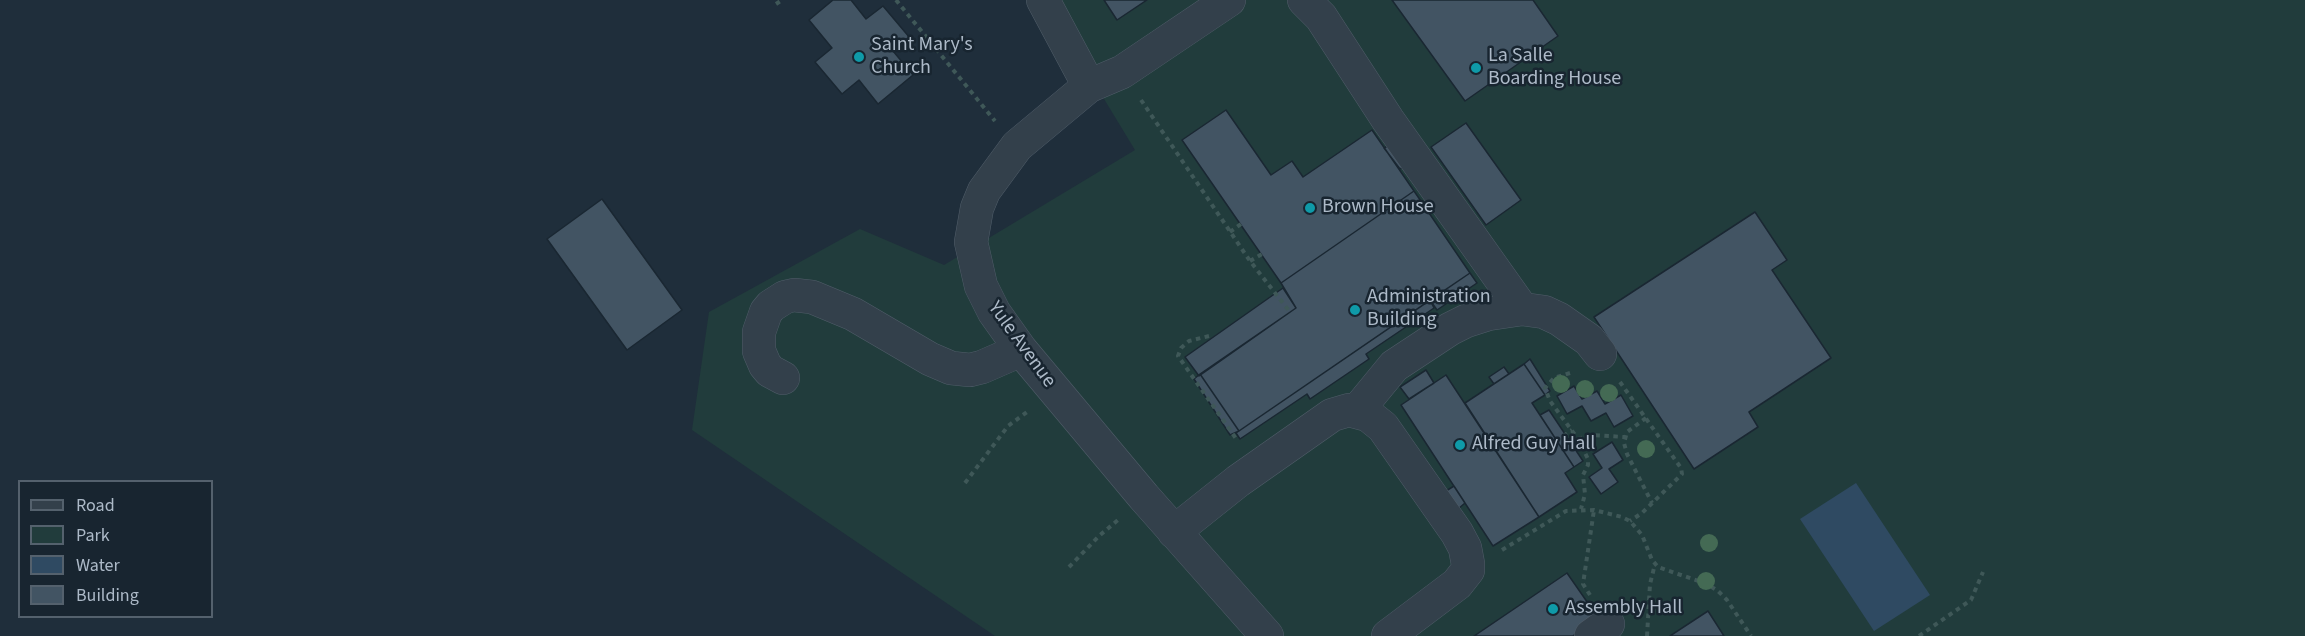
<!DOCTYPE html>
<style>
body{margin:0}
#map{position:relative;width:2305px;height:636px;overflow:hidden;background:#1f2e3b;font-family:"Source Sans 3",sans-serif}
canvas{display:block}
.legend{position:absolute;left:18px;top:480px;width:195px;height:138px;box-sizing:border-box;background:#182530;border:2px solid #54616d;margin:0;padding:8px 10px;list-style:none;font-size:18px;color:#adbac8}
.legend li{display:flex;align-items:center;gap:12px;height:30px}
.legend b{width:30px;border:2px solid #54616d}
</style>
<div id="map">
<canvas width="2305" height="636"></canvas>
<ul class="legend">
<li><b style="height:8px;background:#33404b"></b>Road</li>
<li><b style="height:16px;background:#213c3c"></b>Park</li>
<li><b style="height:16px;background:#2f4a62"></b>Water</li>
<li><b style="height:16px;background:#425463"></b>Building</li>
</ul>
</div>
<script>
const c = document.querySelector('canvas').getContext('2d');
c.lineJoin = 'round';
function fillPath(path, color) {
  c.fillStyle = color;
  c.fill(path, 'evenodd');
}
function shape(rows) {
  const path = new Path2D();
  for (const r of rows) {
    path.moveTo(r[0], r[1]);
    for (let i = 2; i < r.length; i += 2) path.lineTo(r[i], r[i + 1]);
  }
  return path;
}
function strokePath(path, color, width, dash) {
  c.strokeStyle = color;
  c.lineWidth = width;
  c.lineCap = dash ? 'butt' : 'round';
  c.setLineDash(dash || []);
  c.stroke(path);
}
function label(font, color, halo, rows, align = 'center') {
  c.font = font + ' "Source Sans 3",sans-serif';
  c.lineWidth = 5;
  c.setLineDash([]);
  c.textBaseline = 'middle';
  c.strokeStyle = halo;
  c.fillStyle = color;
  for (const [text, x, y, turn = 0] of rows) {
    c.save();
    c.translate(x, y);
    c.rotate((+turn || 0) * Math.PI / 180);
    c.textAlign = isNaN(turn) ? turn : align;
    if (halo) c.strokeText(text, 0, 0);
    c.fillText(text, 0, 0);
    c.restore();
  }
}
const green = shape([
 [1044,0,2305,0,2305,636,995,636,692,430,709,312,860,229,944,265,1135,150]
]);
const water = shape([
 [1856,483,1930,595,1874,631,1800,519]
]);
const building = shape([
 [833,0,851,0,866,19,883,6,910,38,893,51,913,75,878,104,859,80,842,94,815,62,832,48,809,20,833,0],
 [1104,0,1147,0,1117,20,1104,0],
 [1392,0,1533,0,1558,36,1465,101,1392,0],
 [1226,110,1271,175,1292,161,1303,177,1372,130,1414,191,1281,283,1182,140,1226,110],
 [1466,123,1521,200,1486,225,1431,147,1466,123],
 [1390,145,1404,166,1400,169,1384,148,1390,145],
 [1414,191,1470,273,1239,431,1200,374,1296,308,1281,283,1414,191],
 [602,199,682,310,627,350,547,239,602,199],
 [1755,212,1787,260,1772,270,1831,358,1749,412,1758,427,1694,469,1594,317,1755,212],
 [1470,273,1477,283,1437,310,1430,300,1470,273],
 [1283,288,1296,308,1199,376,1185,357,1283,288],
 [1430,300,1434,308,1366,354,1369,359,1310,399,1307,394,1240,439,1236,433,1430,300],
 [1530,359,1550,391,1545,395,1524,364,1530,359],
 [1524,364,1545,395,1532,403,1574,467,1565,473,1577,492,1539,517,1465,403,1524,364],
 [1504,367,1509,374,1494,384,1489,377,1504,367],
 [1426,370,1434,383,1409,399,1400,387,1426,370],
 [1200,374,1239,431,1230,435,1194,379,1200,374],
 [1446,375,1539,517,1493,546,1401,405,1446,375],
 [1574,386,1582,399,1597,391,1605,404,1621,395,1633,416,1614,427,1606,413,1591,421,1582,406,1567,414,1557,396,1574,386],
 [1549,410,1583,461,1574,467,1540,415,1549,410],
 [1612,442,1623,460,1609,469,1618,482,1601,494,1589,477,1602,468,1593,454,1612,442],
 [1454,486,1465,503,1458,509,1446,491,1454,486],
 [1567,573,1599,619,1573,636,1474,636,1567,573],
 [1708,611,1724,636,1670,636,1708,611]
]);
const path = shape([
 [896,0,995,121],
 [776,4,782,0],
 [1141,100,1250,261,1290,312],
 [1230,232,1241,224],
 [1250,261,1262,254],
 [1209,336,1189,341,1181,348,1178,356,1237,440],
 [1570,373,1554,378,1545,388,1550,401,1578,439,1588,459,1588,465,1583,475,1585,494,1581,509],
 [1620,382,1681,468,1682,474,1642,513,1630,521],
 [1646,418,1627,432,1624,443,1627,454,1652,503],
 [1578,439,1591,435,1624,437],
 [1556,441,1572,430],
 [965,483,1008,426,1027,412],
 [1502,550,1566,511,1594,510,1622,517,1630,521,1642,535,1652,560,1658,567,1707,584,1718,591,1727,600,1751,636],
 [1069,567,1099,536,1118,520],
 [1590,595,1583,584,1594,510],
 [1647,636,1650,584,1655,564],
 [1919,636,1971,600,1983,572]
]);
const minor = shape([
 [1043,0,1089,86],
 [1229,0,1122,72,1089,86,1017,146,984,191,977,208,971,242,981,286,994,312,1021,350,1144,497,1267,636],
 [1304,0,1321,17,1388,120,1522,309,1544,312,1559,319,1589,340,1600,354],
 [783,378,770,371,765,365,759,351,759,332,766,312,771,306,785,297,794,295,812,297,853,314,930,359,951,368,970,370,982,367,1021,350],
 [1357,411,1394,366,1450,329,1466,321,1488,314,1522,309],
 [1174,532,1238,481,1332,415,1349,410,1368,415,1383,427,1457,533,1465,548,1468,564,1468,570,1457,584,1388,636],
 [1591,636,1608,624]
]);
const trees = [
 [1561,384],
 [1585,389],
 [1609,393],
 [1646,449],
 [1709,543],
 [1706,581]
];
const markers = [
 [859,57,6,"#0f9aa8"],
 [1476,68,6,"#0f9aa8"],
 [1310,208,6,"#0f9aa8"],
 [1355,310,6,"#0f9aa8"],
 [1460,445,6,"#0f9aa8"],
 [1553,609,6,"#0f9aa8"]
];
const poiNames = [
 ["Saint Mary's",871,46],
 ["Church",871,69],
 ["La Salle",1488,57],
 ["Boarding House",1488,80],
 ["Brown House",1322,208],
 ["Administration",1367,298],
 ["Building",1367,321],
 ["Alfred Guy Hall",1472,445],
 ["Assembly Hall",1565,609]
];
const streetNames = [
 ["Yule Avenue",1021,345,54]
];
fillPath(green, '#213c3c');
fillPath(water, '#2f4a62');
fillPath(building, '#425463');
strokePath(building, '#1a2732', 1.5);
strokePath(minor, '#505d69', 34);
strokePath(path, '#3f5858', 4, [4.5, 4.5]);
strokePath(minor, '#33404b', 33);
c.fillStyle = '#446a54';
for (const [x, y] of trees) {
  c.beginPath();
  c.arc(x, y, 9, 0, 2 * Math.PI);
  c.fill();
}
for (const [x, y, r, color] of markers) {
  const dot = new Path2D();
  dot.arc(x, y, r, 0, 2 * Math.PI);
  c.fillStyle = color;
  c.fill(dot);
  strokePath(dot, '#182530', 2);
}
label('20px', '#adbac8', '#182530', poiNames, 'left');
label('20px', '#adbac8', '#182530', streetNames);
</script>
